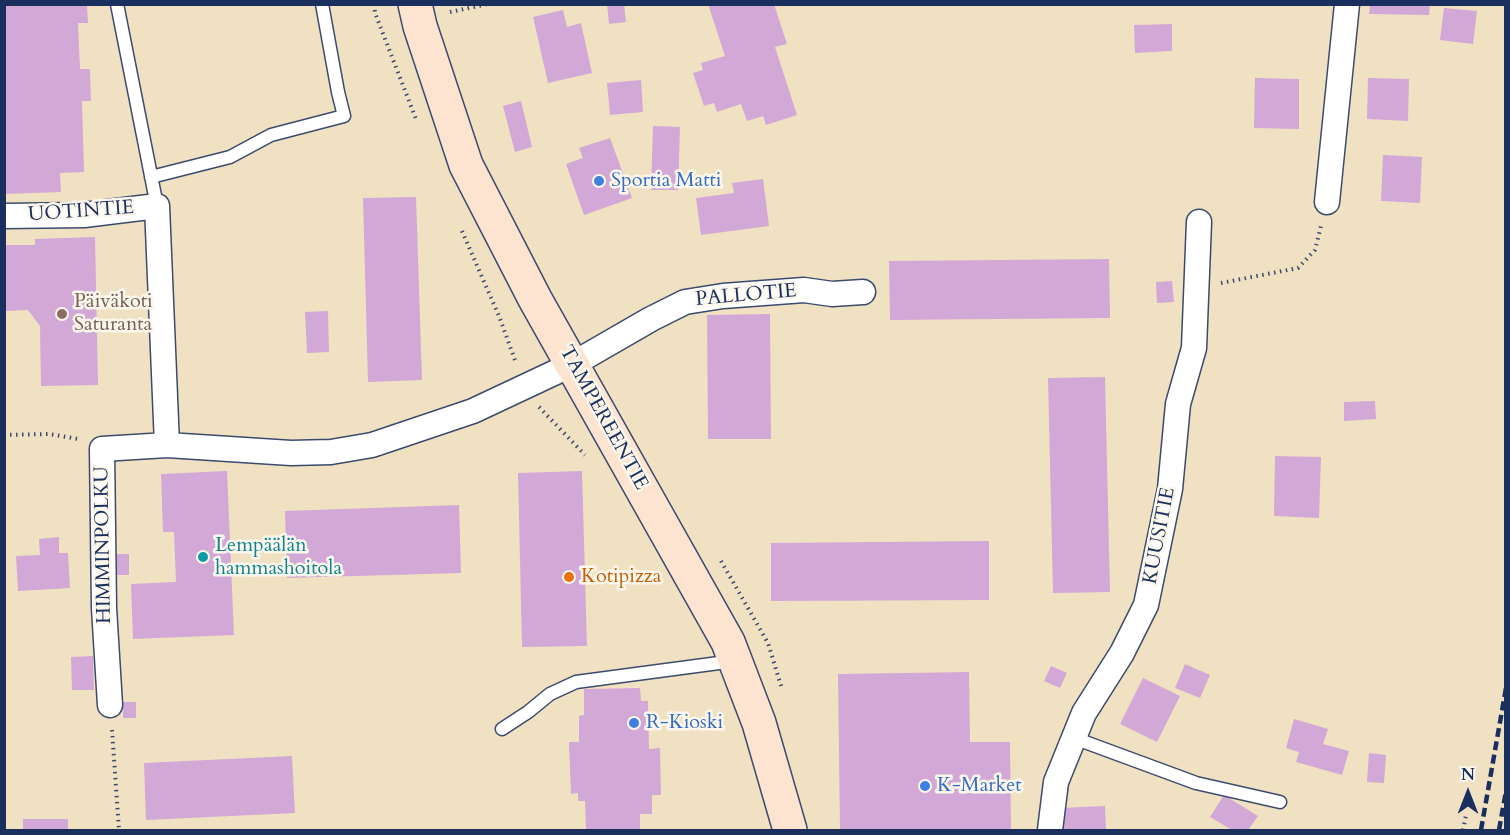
<!DOCTYPE html>
<meta charset="utf-8">
<style>
body{margin:0}
#map{position:relative;width:1510px;height:835px;overflow:hidden;background:#f1e1c3;font-family:Cardo,serif}
canvas{display:block}
.frame{position:absolute;inset:0;border:6px solid #1b2f5e;pointer-events:none}
.north{position:absolute;left:1438px;top:763px;width:60px;height:60px;-webkit-text-stroke:4px #fbf7ec;paint-order:stroke;rotate:0deg;font-size:16px;font-weight:700;line-height:24px;text-align:center;color:#1b2f5e}
.north::after{content:'';display:block;margin:auto;width:21px;height:27px;background:#1b2f5e;clip-path:polygon(50% 0,100% 100%,50% 72%,0 100%)}
</style>
<div id="map">
<canvas width="1510" height="835"></canvas>
<div class="frame"></div>
<div class="north">N</div>
</div>
<script>
const c = document.querySelector('canvas').getContext('2d');
c.lineJoin = 'round';
function fillPath(path, color) {
  c.fillStyle = color;
  c.fill(path, 'evenodd');
}
function shape(rows) {
  const path = new Path2D();
  for (const r of rows) {
    path.moveTo(r[0], r[1]);
    for (let i = 2; i < r.length; i += 2) path.lineTo(r[i], r[i + 1]);
  }
  return path;
}
function strokePath(path, color, width, dash) {
  c.strokeStyle = color;
  c.lineWidth = width;
  c.lineCap = dash ? 'butt' : 'round';
  c.setLineDash(dash || []);
  c.stroke(path);
}
function label(font, color, halo, rows, align = 'center') {
  c.font = font + ' Cardo,serif';
  c.lineWidth = 5;
  c.setLineDash([]);
  c.textBaseline = 'middle';
  c.strokeStyle = halo;
  c.fillStyle = color;
  for (const [text, x, y, turn = 0] of rows) {
    c.save();
    c.translate(x, y);
    c.rotate((+turn || 0) * Math.PI / 180);
    c.textAlign = isNaN(turn) ? turn : align;
    if (halo) c.strokeText(text, 0, 0);
    c.fillText(text, 0, 0);
    c.restore();
  }
}
const building = shape([
 [607,4,624,4,626,22,609,24],
 [708,4,774,4,787,44,775,47,797,115,766,125,763,116,747,121,741,104,717,112,714,103,704,106,693,73,703,70,701,63,725,56],
 [1370,4,1430,4,1429,15,1369,14],
 [4,5,87,5,88,23,78,23,80,69,90,69,91,101,82,101,84,172,60,173,61,192,4,194],
 [1444,8,1477,11,1473,44,1440,40],
 [563,10,567,27,581,23,592,73,548,83,533,17],
 [1172,24,1172,51,1135,53,1134,25],
 [1255,78,1299,79,1299,129,1254,128],
 [1368,78,1409,79,1408,121,1367,119],
 [641,80,643,112,610,115,607,83],
 [521,101,532,147,515,152,503,106],
 [653,126,680,127,678,190,651,190],
 [610,138,632,198,584,215,566,164,583,158,579,148],
 [1383,155,1422,157,1420,203,1381,201],
 [763,179,769,226,701,235,696,198,734,193,732,183],
 [416,197,422,380,368,382,363,198],
 [95,237,98,385,41,386,40,326,28,310,4,311,4,245,35,245,35,239],
 [1109,259,1110,318,890,320,889,261],
 [1172,281,1174,302,1157,303,1156,282],
 [328,311,329,352,307,353,305,312],
 [770,314,771,439,708,439,707,315],
 [1105,377,1110,592,1053,593,1048,378],
 [1375,401,1376,419,1344,421,1344,402],
 [1275,456,1321,457,1319,518,1274,516],
 [227,471,234,635,133,639,131,584,176,582,174,532,163,532,161,474],
 [582,471,587,646,522,647,518,473],
 [459,505,461,573,287,578,285,511],
 [59,537,59,553,68,553,70,588,18,591,16,556,40,555,39,539],
 [989,541,989,600,771,601,771,543],
 [116,554,129,554,129,575,116,575],
 [93,656,94,690,72,690,71,657],
 [1185,664,1210,675,1200,698,1175,688],
 [1051,666,1067,673,1060,688,1044,681],
 [969,672,970,742,1010,742,1011,830,840,830,838,674],
 [1143,678,1180,696,1157,742,1120,724],
 [640,688,641,701,648,701,649,749,660,748,661,795,652,795,652,814,640,814,640,830,586,830,585,801,578,801,578,793,571,794,569,742,579,742,579,716,584,715,584,689],
 [123,702,136,702,136,718,123,718],
 [1294,719,1328,729,1323,744,1349,751,1342,775,1296,762,1299,752,1286,748],
 [1369,753,1386,755,1384,783,1367,782],
 [292,756,295,813,146,820,144,763],
 [1224,795,1258,816,1248,830,1232,830,1210,817],
 [1105,806,1106,830,1062,830,1061,808],
 [23,819,68,819,68,830,23,830]
]);
const path = shape([
 [374,4,375,13,416,119],
 [450,12,488,4],
 [462,231,499,316,516,363],
 [1221,283,1298,268,1315,250,1321,226],
 [539,407,585,455],
 [4,435,49,434,78,439],
 [721,561,768,643,782,689],
 [112,730,119,830],
 [1463,830,1466,815]
]);
const lane = shape([
 [117,4,157,206],
 [151,177,230,157,271,135,344,116,338,92,322,4],
 [502,729,528,712,550,694,576,682,734,661],
 [1074,738,1196,783,1280,802]
]);
const street = shape([
 [1327,202,1347,4],
 [4,216,84,215,157,206,167,445],
 [110,705,104,608,102,449,167,445,291,453,331,452,372,445,473,411,573,364,651,319,685,302,723,296,804,290,832,294,863,292],
 [1050,830,1056,782,1084,713,1122,653,1146,605,1170,489,1178,404,1194,348,1199,222]
]);
const secondary = shape([
 [415,4,420,26,466,165,535,299,728,642,759,723,790,830]
]);
const rail = shape([
 [1481,830,1506,688],
 [1499,830,1506,791]
]);
const markers = [
 [599,181,6,"#3f7fe0"],
 [62,314,6,"#8d6e63"],
 [203,557,6,"#0f9aa8"],
 [569,577,6,"#e8710a"],
 [634,723,6,"#3f7fe0"],
 [925,786,6,"#3f7fe0"]
];
const shopNames = [
 ["Sportia Matti",611,181],
 ["R-Kioski",646,723],
 ["K-Market",937,786]
];
const streetNames = [
 ["UOTINTIE",81,212,-4],
 ["PALLOTIE",746,296,-5],
 ["TAMPEREENTIE",603,418,61],
 ["KUUSITIE",1160,536,-79],
 ["HIMMINPOLKU",104,545,-91]
];
const educationNames = [
 ["Päiväkoti",74,302],
 ["Saturanta",74,325]
];
const cultureNames = [
 ["Lempäälän",215,546],
 ["hammashoitola",215,569]
];
const foodNames = [
 ["Kotipizza",581,577]
];
fillPath(building, '#d2a8d6');
strokePath(lane, '#3b4a6d', 15);
strokePath(street, '#3b4a6d', 27);
strokePath(secondary, '#3b4a6d', 36);
strokePath(path, '#3b4a6d', 4, [1.5, 4.5]);
strokePath(lane, '#fff', 12);
strokePath(street, '#fff', 24);
strokePath(secondary, '#fde4d0', 33);
strokePath(rail, '#1b2f5e', 4.5, [9, 4.5]);
for (const [x, y, r, color] of markers) {
  const dot = new Path2D();
  dot.arc(x, y, r, 0, 2 * Math.PI);
  c.fillStyle = color;
  c.fill(dot);
  strokePath(dot, '#fbf7ec', 2);
}
label('20px', '#366cbe', '#fbf7ec', shopNames, 'left');
label('20px', '#1b2f5e', '#fbf7ec', streetNames);
label('20px', '#785e54', '#fbf7ec', educationNames, 'left');
label('20px', '#0d838f', '#fbf7ec', cultureNames, 'left');
label('20px', '#c56008', '#fbf7ec', foodNames, 'left');
</script>
